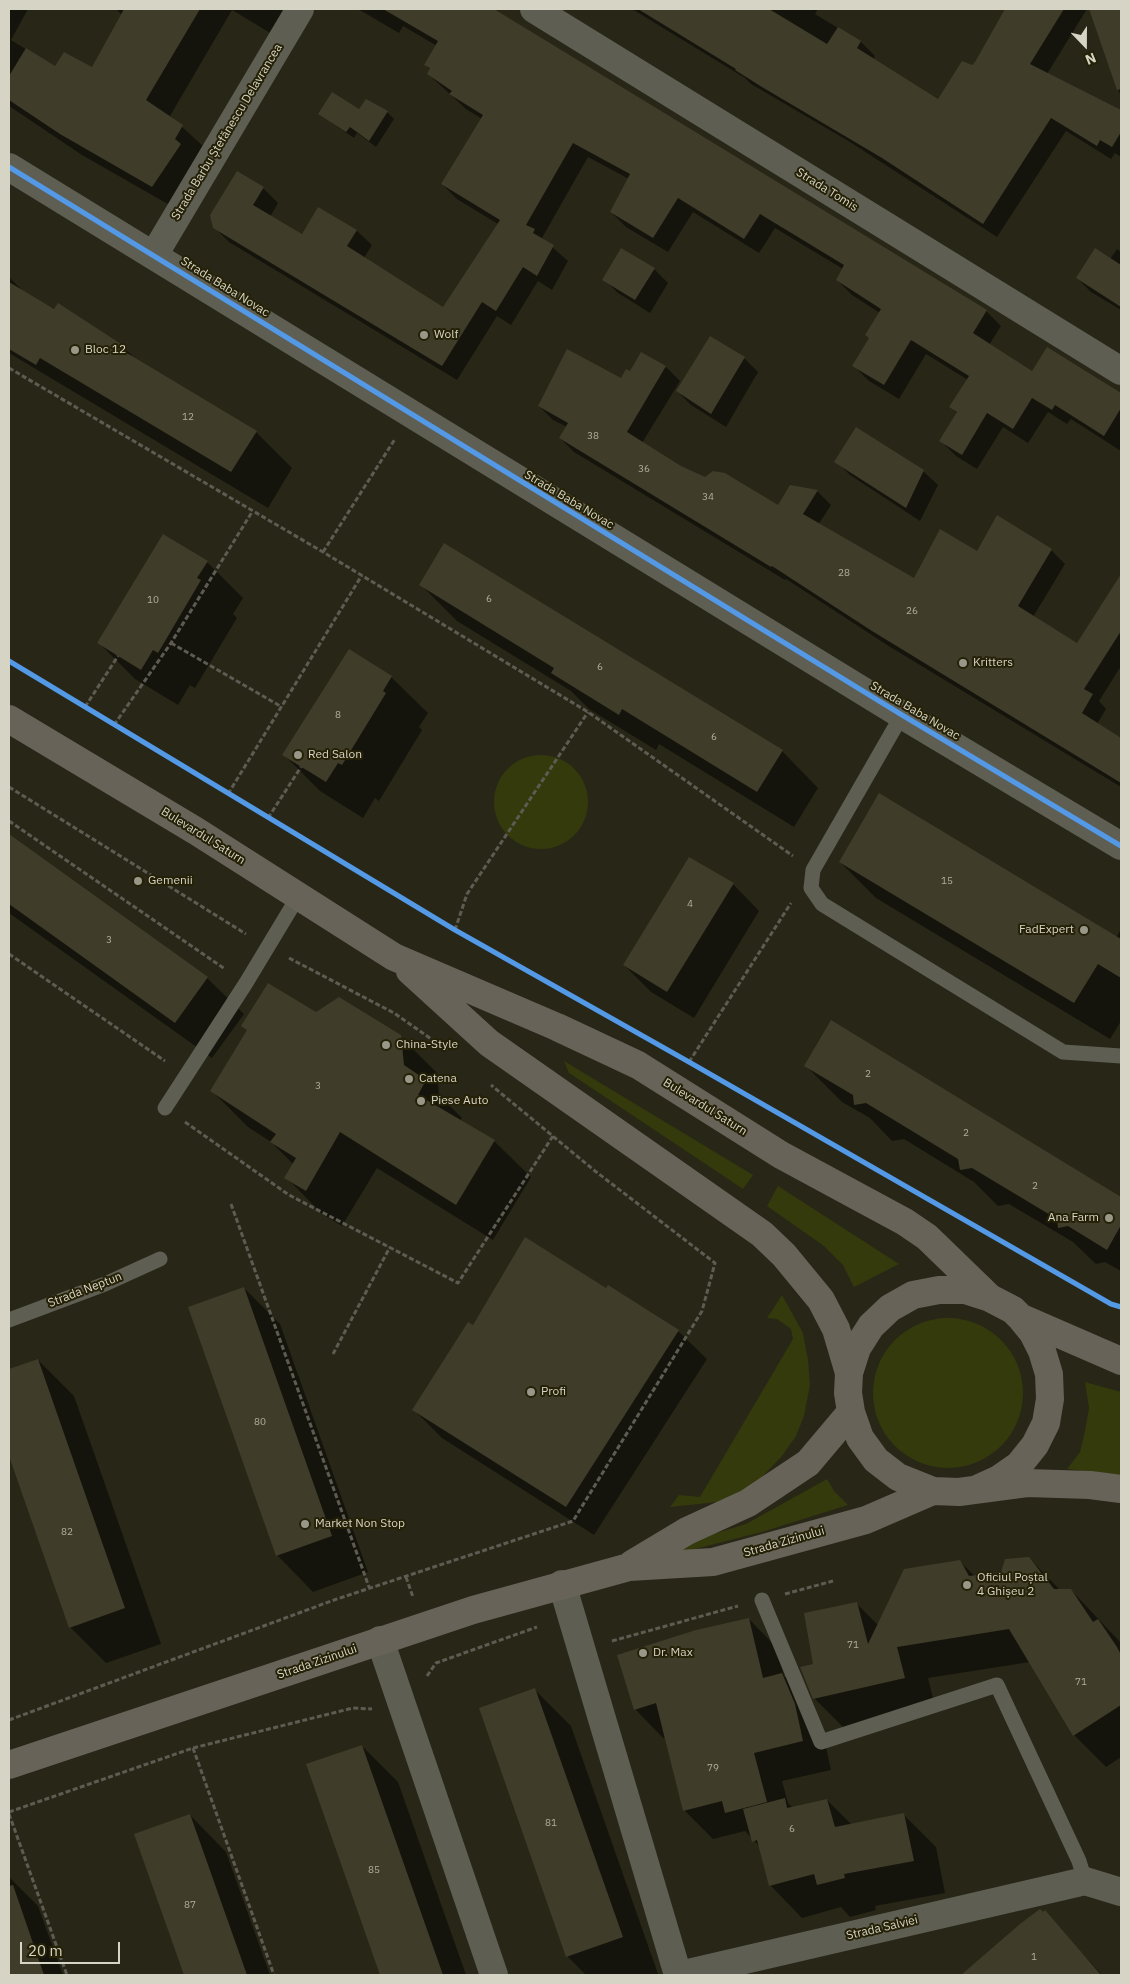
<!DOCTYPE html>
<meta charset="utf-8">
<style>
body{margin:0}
#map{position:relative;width:1130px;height:1984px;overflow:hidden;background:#282617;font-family:"IBM Plex Sans",sans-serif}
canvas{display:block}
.frame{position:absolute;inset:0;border:10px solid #d6d4c5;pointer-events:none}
.north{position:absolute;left:1060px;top:20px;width:50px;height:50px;-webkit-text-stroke:4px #252106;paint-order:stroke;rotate:158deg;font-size:14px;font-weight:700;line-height:20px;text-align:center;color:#d6d4c5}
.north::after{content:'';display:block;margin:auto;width:18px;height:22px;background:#d6d4c5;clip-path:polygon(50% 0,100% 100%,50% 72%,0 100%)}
.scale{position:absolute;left:20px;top:1942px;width:100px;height:22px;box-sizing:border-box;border:2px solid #d6d4c5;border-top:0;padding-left:6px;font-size:15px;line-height:18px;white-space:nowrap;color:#d6d4c5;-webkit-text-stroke:4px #252106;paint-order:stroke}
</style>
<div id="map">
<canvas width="1130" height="1984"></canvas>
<div class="frame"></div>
<div class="north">N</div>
<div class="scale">20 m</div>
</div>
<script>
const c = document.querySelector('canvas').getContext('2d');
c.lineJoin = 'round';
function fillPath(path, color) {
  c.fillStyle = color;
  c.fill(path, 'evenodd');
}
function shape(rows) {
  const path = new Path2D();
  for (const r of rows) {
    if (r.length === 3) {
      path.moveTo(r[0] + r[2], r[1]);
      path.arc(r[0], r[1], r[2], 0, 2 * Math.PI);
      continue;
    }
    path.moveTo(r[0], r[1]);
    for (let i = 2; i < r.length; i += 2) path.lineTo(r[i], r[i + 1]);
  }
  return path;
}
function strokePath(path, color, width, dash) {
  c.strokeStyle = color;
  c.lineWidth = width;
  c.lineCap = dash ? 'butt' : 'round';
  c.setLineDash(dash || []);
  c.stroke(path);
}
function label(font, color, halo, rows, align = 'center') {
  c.font = font + ' "IBM Plex Sans",sans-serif';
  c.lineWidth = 4;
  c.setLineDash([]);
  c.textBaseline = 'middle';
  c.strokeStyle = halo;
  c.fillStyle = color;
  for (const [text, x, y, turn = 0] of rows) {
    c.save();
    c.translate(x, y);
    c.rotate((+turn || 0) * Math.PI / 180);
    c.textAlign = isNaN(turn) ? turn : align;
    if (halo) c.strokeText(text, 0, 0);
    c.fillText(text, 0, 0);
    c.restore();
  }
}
const green = shape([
 [541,802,47],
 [564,1061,753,1175,743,1189,569,1073],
 [778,1186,899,1264,854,1287,843,1265,824,1246,767,1206],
 [782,1295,803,1333,808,1360,810,1385,804,1416,796,1436,782,1456,761,1478,738,1494,717,1502,670,1507,679,1495,700,1497,793,1339,791,1329,777,1319,767,1318],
 [948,1393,75],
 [1085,1382,1121,1392,1121,1475,1067,1469,1080,1452,1085,1431,1089,1408],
 [827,1479,834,1491,848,1505,762,1532,679,1553,681,1544,746,1524]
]);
const shadow = shape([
 [9,9,28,9,11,40,55,67,93,69,122,15,116,9,294,9,277,37,232,10,170,116,203,146,173,207,82,155,9,106],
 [358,9,493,9,986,311,1001,326,989,345,1032,372,1047,348,1121,394,1121,451,1071,419,1067,424,1048,412,1028,443,1003,427,977,469,956,456,941,441,958,414,951,407,968,380,926,354,899,399,869,381,854,366,870,339,880,313,852,295,837,280,843,269,775,228,759,253,693,212,668,252,626,227,611,212,629,179,588,157,542,238,568,261,552,290,538,281,511,325,497,316,457,380,229,242,214,227,263,188,278,203,270,217,302,236,357,231,372,245,364,258,444,309,498,224,457,199,442,184,482,119,466,109,428,74,431,70,426,65,437,46,403,26,399,33],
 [632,9,818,9,815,14,861,42,875,56,873,60,939,101,976,62,1006,9,1087,9,1047,74,1121,111,1121,157,1115,153,1111,159,1066,131,997,237,850,142,751,84,745,78],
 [1090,9,1121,9,1121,97],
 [360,111,387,112,394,119,376,147,357,133,354,138,319,114],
 [1117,249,1121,252,1121,310,1091,292,1077,278,1110,259],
 [654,269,668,283,650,313,618,293,604,279],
 [9,277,25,293,123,347,137,360,256,432,292,468,268,508,9,353],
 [642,353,666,367,680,381,642,443,681,467,705,479,778,507,817,491,831,505,818,525,915,580,977,552,1051,550,1065,564,1033,617,1077,644,1113,590,1121,595,1121,666,1099,701,1106,709,1097,724,1121,739,1121,787,887,645,786,579,785,580,574,452,560,438,567,427,553,420,539,406,621,380,630,373],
 [744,358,758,372,726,427,691,405,677,391],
 [857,429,923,471,938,485,920,521,850,475,836,461],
 [207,562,243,598,233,614,237,618,195,688,190,685,178,705,135,679,99,643],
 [421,585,782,751,818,788,794,827,659,744,656,750,589,709,571,691,457,621],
 [391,677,428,713,419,727,422,730,379,801,375,798,363,818,320,791,284,755],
 [9,836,207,978,244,1014,212,1058,9,913],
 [840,862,1116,938,1121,929,1121,1021,1110,1039,876,898],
 [733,884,759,911,694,1018,651,992,624,965],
 [316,1013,400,1036,437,1073,439,1095,462,1118,460,1121,494,1141,531,1177,493,1240,377,1168,342,1226,322,1214,286,1177,294,1165,271,1142,248,1127,212,1091],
 [832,1022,1121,1198,1121,1271,1105,1262,1096,1264,1073,1242,1009,1204,998,1206,974,1182,904,1139,892,1141,870,1118,842,1102,806,1066],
 [244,1288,280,1324,368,1572,313,1592,277,1555],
 [606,1290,678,1331,707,1359,594,1535,442,1438,414,1410,474,1327],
 [38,1360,74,1396,161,1644,106,1663,70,1627,9,1452,9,1370],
 [1029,1558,1061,1591,1071,1590,1121,1643,1121,1757,1106,1767,1074,1735,1030,1662,928,1678,936,1710,846,1730,814,1698,814,1665,856,1603,878,1625,959,1561,975,1576,1002,1573],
 [749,1619,777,1648,784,1676,810,1703,823,1733,831,1770,782,1781,788,1803,793,1808,827,1800,852,1825,904,1815,936,1847,945,1893,875,1906,876,1910,850,1917,841,1907,802,1918,770,1885,761,1848,745,1831,713,1839,684,1810,666,1737,663,1738,635,1709],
 [535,1690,571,1726,658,1974,586,1975,567,1956],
 [362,1746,398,1782,466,1975,381,1975,307,1765],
 [190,1815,226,1852,270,1975,185,1975,135,1835],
 [9,1877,38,1906,63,1975,9,1975],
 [1045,1912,1102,1975,963,1975,1020,1925]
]);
const building = shape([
 [124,9,200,9,146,100,183,125,175,139,181,144,152,187,60,134,9,100,9,76,26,48,55,66,64,52,92,67],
 [383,9,494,9,987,310,973,333,1032,371,1047,347,1121,393,1121,408,1104,436,1055,405,1052,410,1032,398,1013,429,987,413,962,455,939,441,957,412,949,407,969,376,911,340,884,385,852,366,869,338,865,335,881,309,836,280,844,265,760,214,744,239,678,198,653,238,610,212,630,174,573,143,526,225,535,229,533,233,554,245,537,276,523,267,496,311,482,302,442,366,213,228,210,215,237,171,264,187,253,205,302,234,318,207,357,230,347,246,443,307,500,220,441,184,483,115,449,94,452,91,427,74,430,68,424,65,438,41],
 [638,9,769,9,827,44,838,27,861,41,857,48,938,99,962,61,972,65,975,62,1005,9,1064,9,1030,64,1121,110,1121,132,1112,147,1100,140,1097,146,1051,118,983,224,882,158,762,87,735,70,736,69],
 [1089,9,1121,9,1121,89,1117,90],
 [332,92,359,109,366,99,388,111,369,141,350,127,346,132,318,114],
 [621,248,655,268,635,300,602,280],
 [1095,248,1121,265,1121,307,1076,278],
 [9,282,54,309,58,303,124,346,122,350,257,431,231,472,40,358,36,365,9,349],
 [710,336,745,357,711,414,676,391],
 [567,349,621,378,626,369,630,371,641,352,666,366,627,432,681,466,705,477,713,471,725,473,778,505,790,485,818,490,803,514,914,578,940,529,977,551,997,515,1052,549,1018,606,1077,643,1121,574,1121,631,1084,689,1093,694,1082,713,1121,738,1121,783,872,631,772,566,771,567,559,438,568,423,538,406],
 [856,427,924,470,906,508,834,462],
 [163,534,208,561,197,578,201,580,158,653,153,650,141,670,97,643],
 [444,543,783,750,757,792,622,709,619,715,551,673,554,668,419,585],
 [349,649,392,676,383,691,386,693,342,765,338,763,326,782,282,755],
 [879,793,1121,939,1121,978,1098,964,1074,1003,839,862],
 [9,834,208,977,175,1023,9,904],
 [689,857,734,883,667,992,623,965],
 [268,983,316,1012,339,997,401,1035,404,1065,426,1080,418,1095,495,1140,456,1205,340,1132,306,1191,284,1178,296,1158,270,1142,276,1134,210,1091,247,1030,241,1026],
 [831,1020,1121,1197,1121,1225,1107,1250,1068,1226,1058,1228,1057,1219,972,1168,960,1170,958,1159,866,1103,854,1105,853,1095,804,1066],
 [525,1237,606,1288,608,1285,679,1330,566,1507,412,1410,468,1322,473,1325],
 [244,1287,332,1536,276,1556,188,1307],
 [38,1359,125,1608,69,1628,9,1456,9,1369],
 [1029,1557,1054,1589,1071,1589,1093,1622,1098,1619,1117,1647,1121,1655,1121,1705,1073,1736,1009,1629,897,1647,905,1678,813,1699,800,1667,813,1664,804,1613,857,1602,868,1644,904,1569,960,1560,969,1576,1001,1572,1005,1559],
 [749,1618,763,1678,782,1673,795,1704,803,1741,754,1753,767,1802,725,1813,722,1801,683,1811,656,1703,634,1710,617,1655,696,1630],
 [535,1688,623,1937,566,1957,479,1708],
 [362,1745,443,1975,380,1975,306,1764],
 [785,1798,787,1808,827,1799,835,1827,904,1813,914,1861,844,1874,845,1878,817,1885,814,1874,769,1886,757,1840,752,1842,743,1809],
 [190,1814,247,1975,184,1975,134,1834],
 [13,1885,44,1975,9,1975,9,1886],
 [1040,1909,1043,1912,1045,1910,1101,1975,961,1975,1020,1924]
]);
const path = shape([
 [9,368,323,552,588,712,793,856],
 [323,552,395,439],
 [171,643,282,707],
 [85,707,118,656],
 [114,725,171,643,252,512],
 [9,787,246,934],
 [228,794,362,575],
 [268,818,301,767],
 [9,821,225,969],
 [455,930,467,894,588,712],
 [9,954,165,1061],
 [289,958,394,1013,447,1050],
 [689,1062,791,903],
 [185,1122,289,1195,458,1283,553,1136],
 [231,1204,369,1587],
 [333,1354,390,1247],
 [406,1577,413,1597],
 [785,1594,833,1581],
 [612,1641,738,1606],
 [427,1676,436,1663,537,1627],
 [9,1720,334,1600,573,1521,702,1311,715,1263,595,1171,491,1085],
 [193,1748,274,1975],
 [9,1812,193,1748,353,1708,372,1709],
 [9,1814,67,1975]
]);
const service = shape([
 [902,715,813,870,811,888,822,904,1063,1052,1121,1056],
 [165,1108,246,983,299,895],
 [9,1320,105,1284,160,1259],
 [762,1600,821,1742,997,1685,1079,1861,1085,1881]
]);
const minor = shape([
 [534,9,1121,371],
 [9,167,902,715,1121,846],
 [154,255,300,9],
 [562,1584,678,1975],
 [380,1640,494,1975],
 [680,1975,1085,1881,1121,1892]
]);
const secondary = shape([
 [9,719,196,831,394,957,557,1027,638,1065,781,1155,905,1222,927,1237,990,1298],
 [410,971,489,1043,762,1234,784,1255,821,1300,836,1329,849,1373],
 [1022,1318,1121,1361],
 [977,1489,999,1479,1019,1465,1035,1445,1046,1423,1050,1399,1049,1374,1042,1351,1033,1333,1020,1317,1013,1310,990,1298,965,1290,939,1290,913,1295,890,1308,871,1326,857,1348,849,1373,848,1393,851,1412,860,1438,876,1460,898,1477,933,1491,959,1492,1027,1483,1090,1485,1121,1489],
 [632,1564,687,1531,748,1503,808,1463,851,1412],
 [9,1765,473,1610,629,1567,713,1562,866,1520,933,1491]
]);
const cycleway = shape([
 [9,167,902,715,1121,846],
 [9,661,455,930,689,1062,1111,1304,1121,1307]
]);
const markers = [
 [424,335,5,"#999788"],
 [75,350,5,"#999788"],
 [963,663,5,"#999788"],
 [298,755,5,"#999788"],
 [138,881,5,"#999788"],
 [1084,930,5,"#999788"],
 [386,1045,5,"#999788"],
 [409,1079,5,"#999788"],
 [421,1101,5,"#999788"],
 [1109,1218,5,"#999788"],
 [531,1392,5,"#999788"],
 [305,1524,5,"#999788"],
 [967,1585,5,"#999788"],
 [643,1653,5,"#999788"]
];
const numberNames = [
 ["12",188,417],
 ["38",593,436],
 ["36",644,469],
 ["34",708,497],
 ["28",844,573],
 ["6",489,599],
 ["10",153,600],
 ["26",912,611],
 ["6",600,667],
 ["8",338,715],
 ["6",714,737],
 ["15",947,881],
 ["4",690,904],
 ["3",109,940],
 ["2",868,1074],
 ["3",318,1086],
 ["2",966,1133],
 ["2",1035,1186],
 ["80",260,1422],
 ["82",67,1532],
 ["71",853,1645],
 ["71",1081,1682],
 ["79",713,1768],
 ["81",551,1823],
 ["6",792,1829],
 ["85",374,1870],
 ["87",190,1905],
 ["1",1034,1957]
];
const streetNames = [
 ["Strada Barbu Ștefănescu Delavrancea",227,132,-59],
 ["Strada Tomis",827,190,32],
 ["Strada Baba Novac",225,287,32],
 ["Strada Baba Novac",569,500,31],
 ["Strada Baba Novac",915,711,31],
 ["Bulevardul Saturn",203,836,32],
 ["Bulevardul Saturn",705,1107,32],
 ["Strada Neptun",85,1290,-21],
 ["Strada Zizinului",784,1542,-16],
 ["Strada Zizinului",317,1662,-19],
 ["Strada Salviei",882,1928,-13]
];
const poiNames = [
 ["Wolf",434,335],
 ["Bloc 12",85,350],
 ["Kritters",973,663],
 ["Red Salon",308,755],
 ["Gemenii",148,881],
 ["FadExpert",1074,930,"right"],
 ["China-Style",396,1045],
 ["Catena",419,1079],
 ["Piese Auto",431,1101],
 ["Ana Farm",1099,1218,"right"],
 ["Profi",541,1392],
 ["Market Non Stop",315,1524],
 ["Oficiul Poștal",977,1578],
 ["4 Ghișeu 2",977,1592],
 ["Dr. Max",653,1653]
];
fillPath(green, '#343a0c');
fillPath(shadow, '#0007');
fillPath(building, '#3f3c29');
strokePath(path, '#5e5c52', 3, [5, 2.5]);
strokePath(service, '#5f5e53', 15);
strokePath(minor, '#5f5e53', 28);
strokePath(secondary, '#676358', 28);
strokePath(cycleway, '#5399e6', 5);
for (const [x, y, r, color] of markers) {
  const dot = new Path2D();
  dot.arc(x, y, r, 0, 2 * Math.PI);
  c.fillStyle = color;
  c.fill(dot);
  strokePath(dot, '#252106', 2);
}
label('10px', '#b0ae9e', null, numberNames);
label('12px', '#d6d4c5', '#252106', streetNames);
label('12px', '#d6d4c5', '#252106', poiNames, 'left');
</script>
